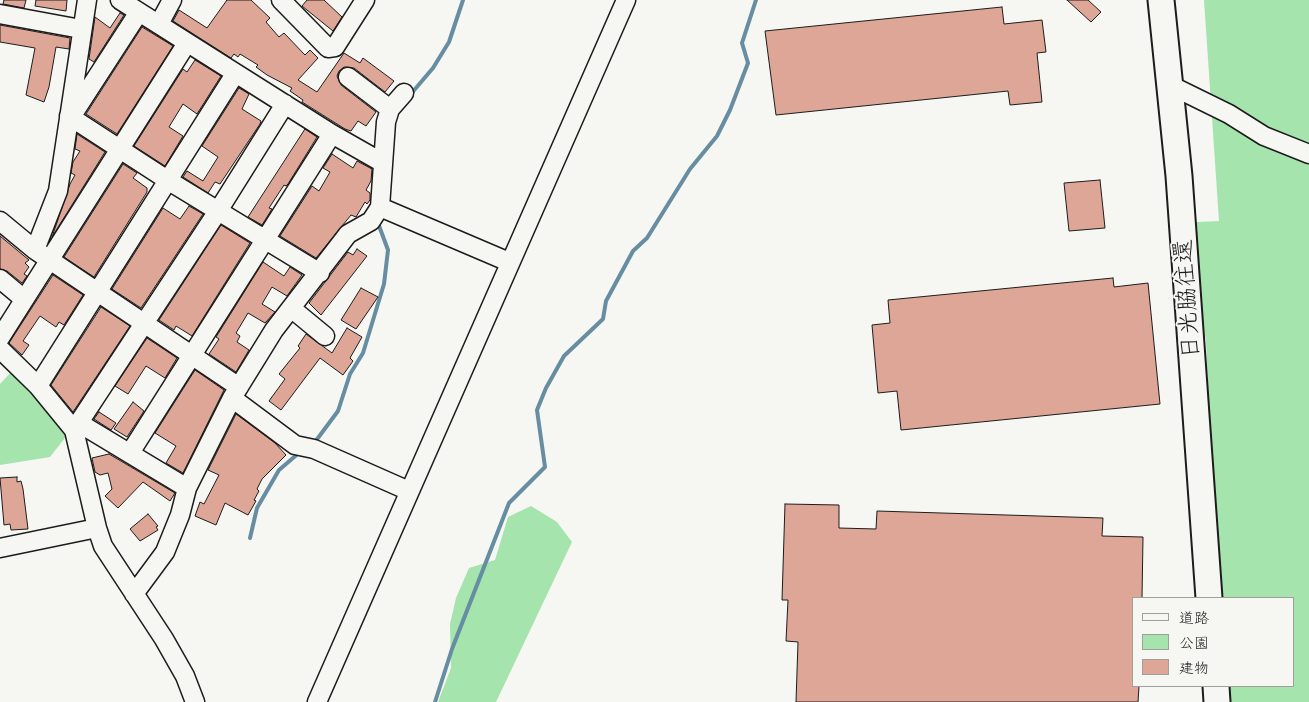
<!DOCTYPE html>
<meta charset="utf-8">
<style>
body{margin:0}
#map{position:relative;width:1309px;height:702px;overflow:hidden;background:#f6f6f2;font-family:Caveat,"Klee One",sans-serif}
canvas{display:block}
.legend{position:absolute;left:1132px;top:597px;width:162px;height:90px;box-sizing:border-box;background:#f6f6f2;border:1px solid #9f9f9c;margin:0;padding:6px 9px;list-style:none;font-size:15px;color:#1c1c1c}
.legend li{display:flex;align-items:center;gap:10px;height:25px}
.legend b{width:25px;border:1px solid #9f9f9c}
</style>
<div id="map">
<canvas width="1309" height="702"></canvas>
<ul class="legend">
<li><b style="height:6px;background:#f6f6f2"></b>道路</li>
<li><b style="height:14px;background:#a5e4ad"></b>公園</li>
<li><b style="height:14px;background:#dea697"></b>建物</li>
</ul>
</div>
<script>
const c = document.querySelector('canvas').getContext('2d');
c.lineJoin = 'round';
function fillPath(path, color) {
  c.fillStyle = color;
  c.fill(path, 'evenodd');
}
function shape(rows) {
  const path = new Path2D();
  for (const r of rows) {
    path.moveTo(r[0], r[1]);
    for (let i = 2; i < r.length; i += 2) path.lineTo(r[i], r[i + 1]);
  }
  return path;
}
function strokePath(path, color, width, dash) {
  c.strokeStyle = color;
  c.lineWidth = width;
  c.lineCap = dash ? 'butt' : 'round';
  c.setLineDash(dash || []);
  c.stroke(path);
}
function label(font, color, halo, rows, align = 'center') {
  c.font = font + ' Caveat,"Klee One",sans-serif';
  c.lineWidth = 4;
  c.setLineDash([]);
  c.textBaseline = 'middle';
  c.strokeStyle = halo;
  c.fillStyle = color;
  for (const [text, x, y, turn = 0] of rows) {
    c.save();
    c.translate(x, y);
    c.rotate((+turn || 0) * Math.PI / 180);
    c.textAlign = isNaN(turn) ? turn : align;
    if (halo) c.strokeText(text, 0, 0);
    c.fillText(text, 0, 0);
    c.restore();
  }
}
const green = shape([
 [1204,0,1309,0,1309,702,1229,702,1227,686,1293,686,1293,598,1223,598,1211,472,1206,340,1199,310,1191,242,1197,222,1219,221],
 [12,371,39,394,68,434,50,457,0,465,0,384],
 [531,506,557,522,572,542,496,702,438,702,451,668,450,624,456,598,469,568,495,560,508,517]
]);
const stream = shape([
 [410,95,433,68,449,42,463,0],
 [315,442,338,411,350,374,363,353,384,284,388,250,378,223,379,221],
 [250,538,257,508,279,470,300,452],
 [435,702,452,649,509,503,545,467,537,410,546,388,564,356,603,319,606,301,633,251,647,238,690,169,717,136,730,110,748,63,742,43,756,0]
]);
const building = shape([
 [4,0,26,0,24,8,3,4,4,0],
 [36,0,67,0,66,11,35,6,36,0],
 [227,0,251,0,270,18,266,22,279,37,284,33,305,55,310,50,318,58,298,80,317,92,344,53,360,63,363,58,394,81,385,92,354,68,344,67,339,71,337,76,341,85,376,112,366,126,358,121,351,131,345,129,302,102,303,100,290,91,292,88,267,75,256,67,258,65,240,54,238,57,234,54,231,58,173,21,179,10,207,28,227,0],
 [307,0,324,0,342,17,333,31,302,6,307,0],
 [1067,0,1088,0,1101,12,1091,22,1067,0],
 [1002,7,1004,24,1042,20,1046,52,1037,53,1042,102,1010,105,1008,91,776,115,765,31,1002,7],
 [120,13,124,15,94,62,89,59,95,17,110,28,120,13],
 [0,25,70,38,69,49,56,47,49,87,44,102,26,95,35,48,0,42,0,25],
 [142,27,173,46,117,134,86,114,142,27],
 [195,60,221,76,197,114,183,104,169,127,183,136,165,166,134,146,183,69,187,72,195,60],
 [239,88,249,94,242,109,261,121,260,124,220,184,215,182,208,193,183,177,187,171,203,181,218,157,202,146,239,88],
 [305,129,317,137,288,184,286,186,284,185,269,208,272,209,262,225,248,217,305,129],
 [77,134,105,152,52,237,70,184,75,175,71,173,73,162,80,151,75,149,77,134],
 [332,154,353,168,357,161,372,169,371,181,366,190,370,193,370,200,367,204,365,202,356,217,351,215,316,258,280,236,312,186,319,191,330,172,323,168,332,154],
 [123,164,137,173,133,178,147,188,147,192,94,277,64,257,123,164],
 [1100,180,1105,228,1069,231,1064,183,1100,180],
 [189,206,203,214,141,308,112,289,163,208,180,219,189,206],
 [221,225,250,243,192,336,176,326,174,330,159,320,221,225],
 [0,236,29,260,25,263,29,267,24,274,27,276,22,283,7,271,0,269,0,236],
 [357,249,367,256,321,315,309,303,348,252,353,255,357,249],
 [263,262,284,276,290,267,302,275,287,296,272,287,262,304,275,312,265,323,248,313,236,333,240,336,237,342,249,350,236,372,209,354,219,339,216,337,263,262],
 [53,275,83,295,64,325,59,322,56,327,40,316,23,341,29,345,22,355,9,343,53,275],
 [1113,278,1114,287,1148,283,1160,404,901,430,897,391,878,393,872,325,890,323,888,300,1113,278],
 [361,288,378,297,356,329,341,320,361,288],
 [101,307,130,326,73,412,51,385,101,307],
 [347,328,362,337,350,358,353,361,343,375,320,358,281,410,269,401,285,379,279,374,300,348,298,346,306,334,332,353,347,328],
 [147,338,177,358,165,378,146,366,128,394,115,386,147,338],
 [195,370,224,390,183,473,166,463,176,446,155,433,195,370],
 [133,402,144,411,127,437,114,429,133,402],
 [99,412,116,423,111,430,94,419,99,412],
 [236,414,275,443,286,455,262,479,257,489,259,491,254,500,256,501,248,515,225,503,216,525,195,516,200,502,204,504,219,475,208,470,236,414],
 [109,454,175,493,170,501,143,482,118,508,105,496,112,489,108,473,100,475,95,472,92,458,109,454],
 [17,477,17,482,21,481,23,489,28,529,11,530,10,524,4,525,0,478,17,477],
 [785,504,839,505,839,528,876,529,877,511,1103,518,1102,536,1143,537,1142,598,1133,598,1133,686,1139,686,1138,702,796,702,798,642,786,641,788,600,782,600,785,504],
 [148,514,158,526,156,527,158,530,140,541,130,529,148,514]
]);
const minor = shape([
 [120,0,332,134,383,163],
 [281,0,328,48,335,47,365,0],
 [0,14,81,29],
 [159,24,172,0],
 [348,77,390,109],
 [1170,85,1229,114,1264,136,1309,154],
 [69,116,169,181,320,273],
 [71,117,139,12],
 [380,207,509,262],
 [0,221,35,250,239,387],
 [35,250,58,191,87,0],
 [0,279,24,299],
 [291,308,325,336],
 [0,338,187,43],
 [0,349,38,386,74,430,97,528,103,546,164,639,185,676,195,702],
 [38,386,235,74],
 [232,398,295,445,314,449,409,491],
 [79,423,187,488],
 [74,430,218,211,285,104],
 [130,453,332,134],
 [0,548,97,528],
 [134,594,165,552,180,515,187,488,232,398,274,330,348,234,371,221,380,207,386,122,390,109,404,93],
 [317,702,626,0]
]);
const highway = shape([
 [1161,0,1179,176,1209,598],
 [1216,686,1217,702]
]);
const streetNames = [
 ["日光脇往還",1188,299,-94]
];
fillPath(green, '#a5e4ad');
strokePath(stream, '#668da1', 4);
fillPath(building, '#dea697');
strokePath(building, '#1c1c1c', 1);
strokePath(minor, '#1c1c1c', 21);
strokePath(highway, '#1c1c1c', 29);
strokePath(minor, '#f6f6f2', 18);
strokePath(highway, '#f6f6f2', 25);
label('24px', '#1c1c1c', '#f6f6f2', streetNames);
</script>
